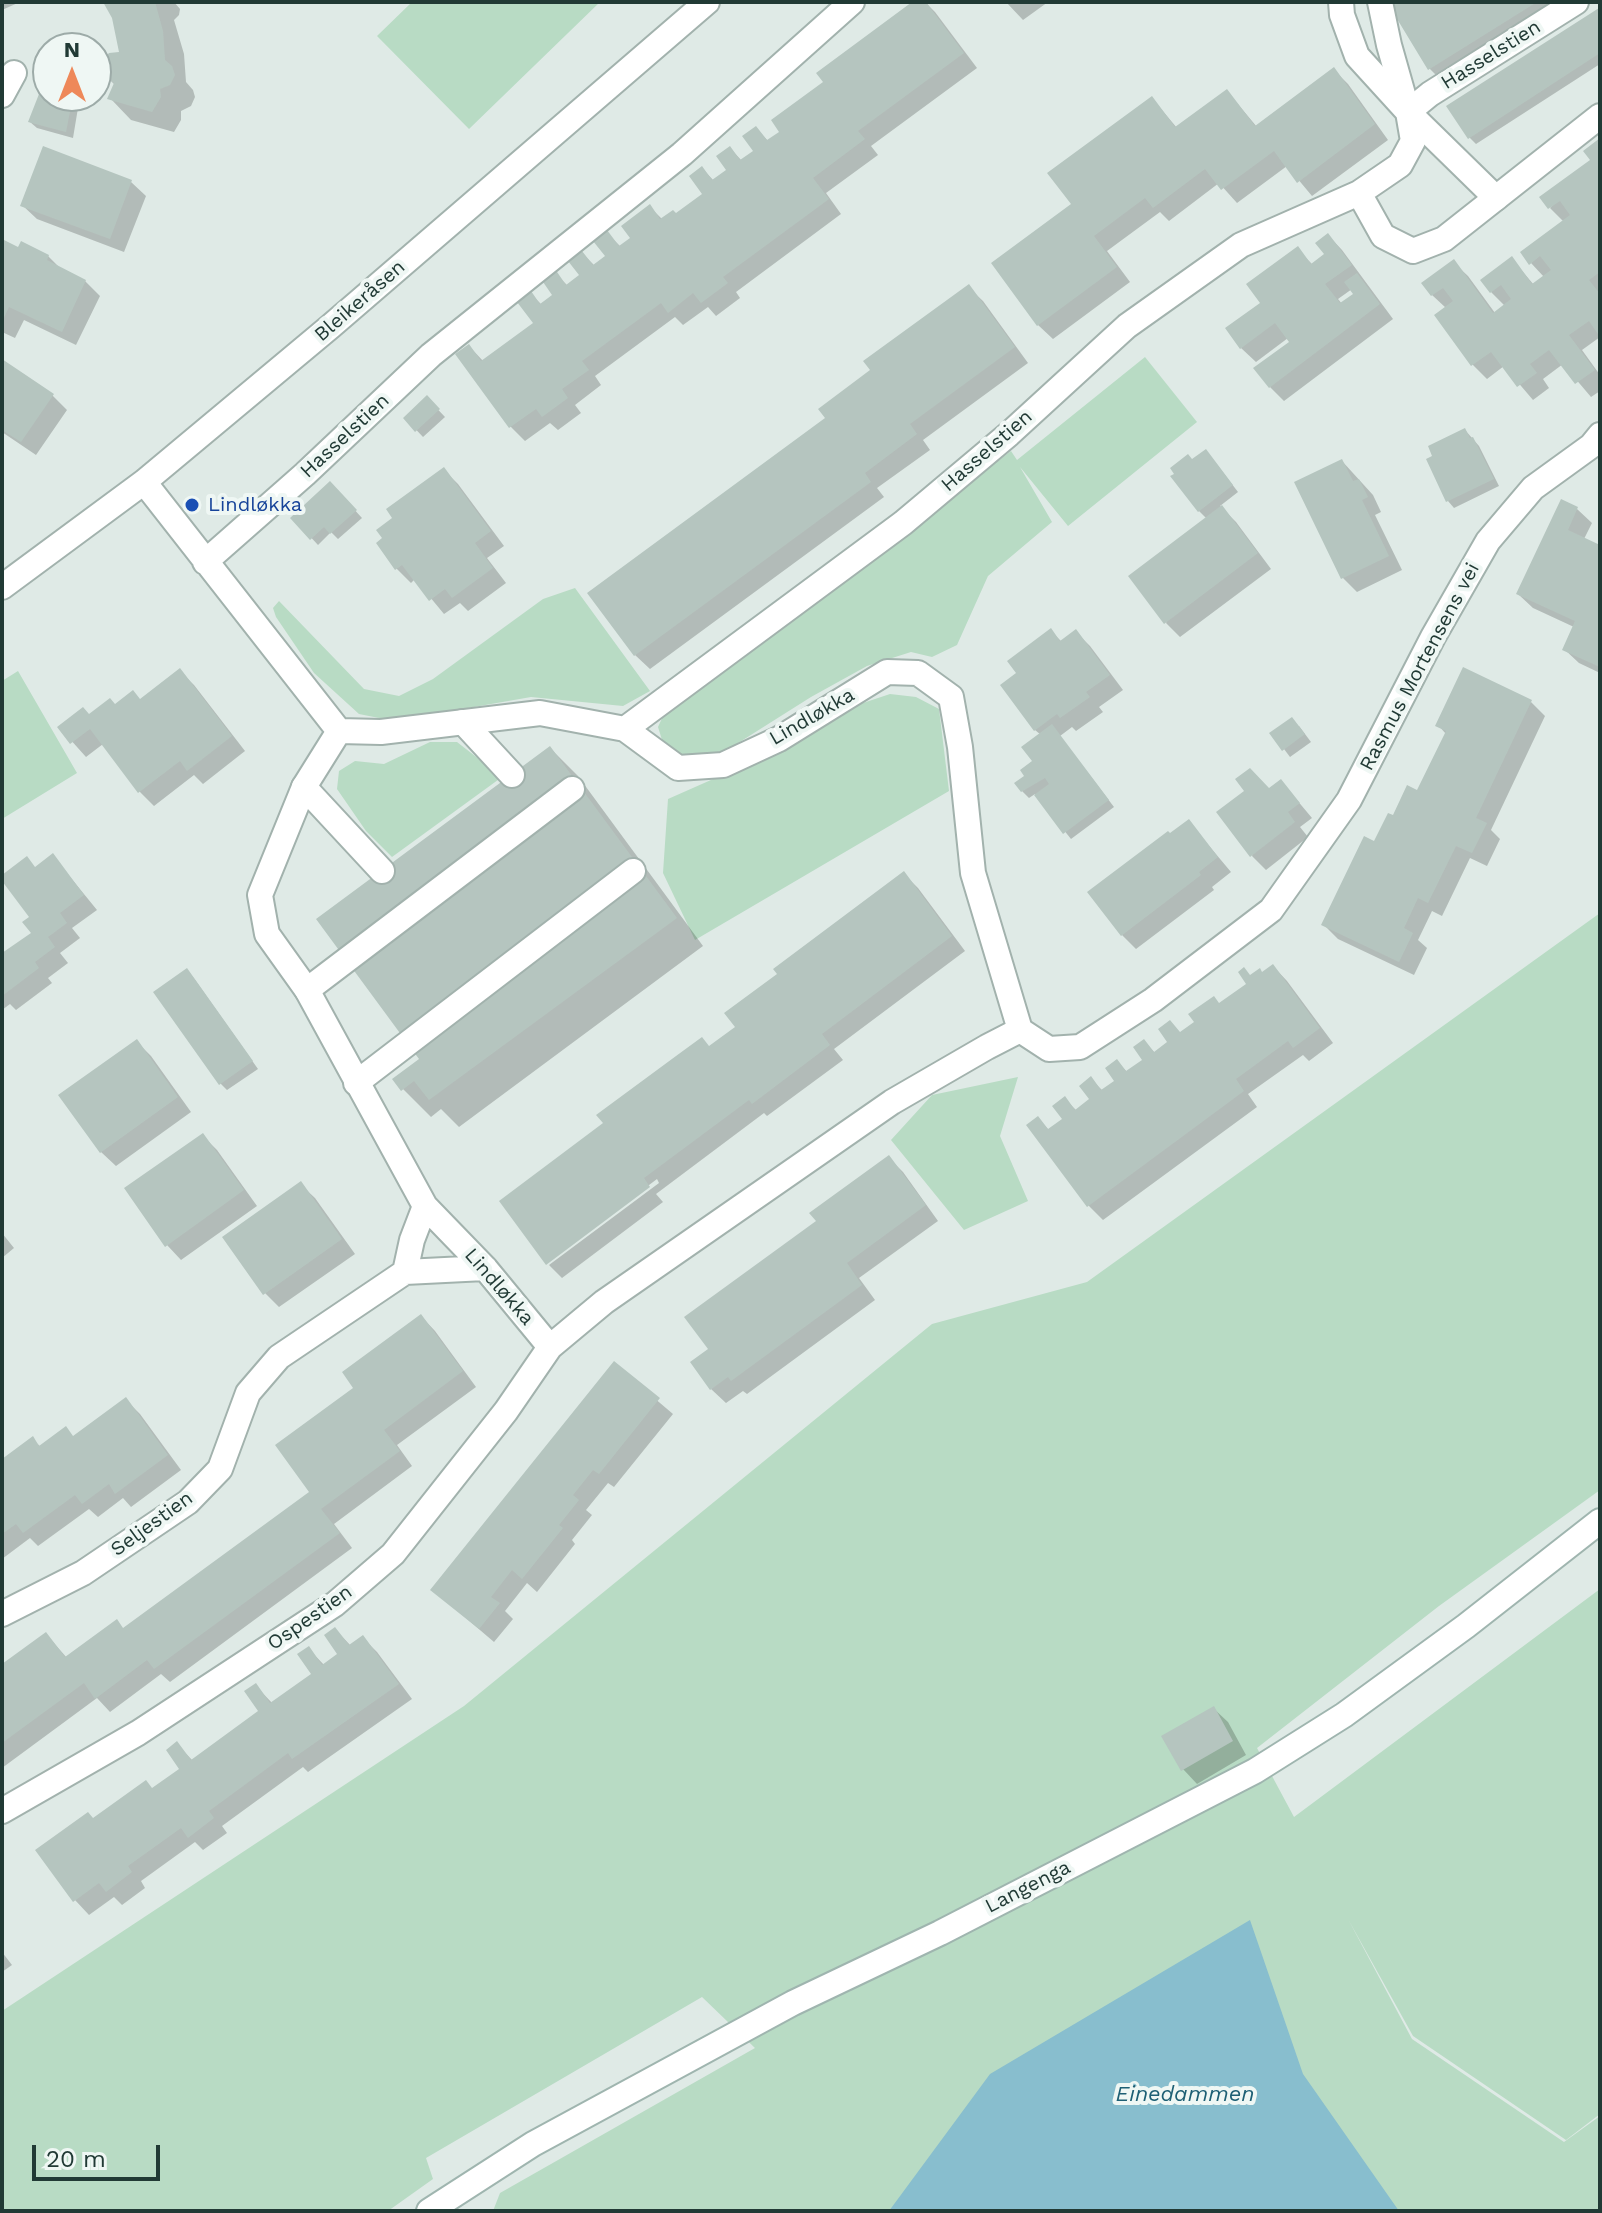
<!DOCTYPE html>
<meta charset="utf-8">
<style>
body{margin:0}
#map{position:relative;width:1602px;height:2213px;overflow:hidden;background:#dfeae6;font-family:"Work Sans",sans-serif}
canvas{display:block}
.frame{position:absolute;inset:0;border:4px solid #213a35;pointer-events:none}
.north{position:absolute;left:32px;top:32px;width:80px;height:80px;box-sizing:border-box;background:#eff7f4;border:2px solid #9daba8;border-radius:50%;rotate:0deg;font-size:22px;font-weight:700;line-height:32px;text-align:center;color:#213a35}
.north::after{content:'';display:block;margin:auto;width:28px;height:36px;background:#ee8859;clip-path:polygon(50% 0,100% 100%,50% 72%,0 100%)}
.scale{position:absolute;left:32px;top:2145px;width:128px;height:36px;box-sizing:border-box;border:4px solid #213a35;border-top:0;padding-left:10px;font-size:24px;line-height:28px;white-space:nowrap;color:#213a35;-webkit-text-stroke:6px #eff7f4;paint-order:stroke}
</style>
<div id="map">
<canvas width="1602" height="2213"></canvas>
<div class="frame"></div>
<div class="north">N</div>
<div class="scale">20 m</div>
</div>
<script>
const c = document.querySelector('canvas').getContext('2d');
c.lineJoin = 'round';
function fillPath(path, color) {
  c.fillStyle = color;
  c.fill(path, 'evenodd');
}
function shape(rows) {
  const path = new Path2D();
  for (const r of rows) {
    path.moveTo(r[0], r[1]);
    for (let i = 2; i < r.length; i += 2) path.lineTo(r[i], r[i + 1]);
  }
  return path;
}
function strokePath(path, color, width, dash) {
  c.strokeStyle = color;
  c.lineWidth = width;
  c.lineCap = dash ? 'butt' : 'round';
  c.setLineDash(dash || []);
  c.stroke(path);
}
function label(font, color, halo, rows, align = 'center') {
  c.font = font + ' "Work Sans",sans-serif';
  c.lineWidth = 8;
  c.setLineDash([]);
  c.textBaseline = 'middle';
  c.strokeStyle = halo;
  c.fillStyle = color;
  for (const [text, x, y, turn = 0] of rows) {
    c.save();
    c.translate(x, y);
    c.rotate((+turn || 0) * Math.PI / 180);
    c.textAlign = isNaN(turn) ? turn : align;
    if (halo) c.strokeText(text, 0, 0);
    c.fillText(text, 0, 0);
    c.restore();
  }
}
const green = shape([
 [412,2,600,2,469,129,377,36],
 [1145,357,1197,422,1068,526,1020,467,1052,522,988,576,957,645,932,657,911,652,867,666,811,697,727,750,700,757,678,754,663,743,658,727,664,714,1011,451,1017,460],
 [575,588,650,691,623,706,531,697,394,721,359,714,314,673,276,617,273,608,279,601,364,689,399,696,433,679,543,599],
 [18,671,77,773,2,819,2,681],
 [890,694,916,697,939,709,949,791,695,940,663,873,668,799,781,749,851,707],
 [430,742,457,742,502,777,392,857,366,831,337,789,339,771,355,761,384,764],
 [1600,913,1600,1490,1439,1606,1257,1748,1294,1817,1600,1589,1600,2114,1566,2140,1413,2036,1348,1919,1412,2039,1564,2142,1600,2116,1600,2211,493,2211,500,2193,755,2048,702,1997,426,2158,433,2179,388,2211,2,2211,2,2011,464,1706,932,1324,1087,1282],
 [1018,1077,1000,1136,1028,1201,964,1230,891,1140,932,1095]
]);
const water = shape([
 [1250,1920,1303,2074,1399,2211,889,2211,990,2074]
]);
const shadow = shape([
 [2,2,20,2,2,10],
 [105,2,174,2,180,9,179,15,174,20,184,54,186,82,193,90,195,97,191,106,181,111,181,120,174,132,131,120,110,98,115,85,104,74,121,53,114,17],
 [916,2,925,2,935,12,977,68,871,146,878,155,826,193,841,214,736,292,740,298,716,316,708,307,683,325,675,317,595,376,601,385,575,405,581,413,558,430,550,423,525,441,511,427,458,354,469,346,484,362,536,324,531,294,542,305,555,295,554,272,568,286,581,276,582,253,595,266,608,257,607,233,621,247,633,239,650,207,663,220,676,215,704,194,702,168,714,181,729,170,730,148,742,161,755,151,756,128,768,141,782,132,825,83],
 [1006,2,1048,2,1023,20],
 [1395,2,1554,2,1436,75,1429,68],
 [1599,10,1600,64,1476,144,1469,137],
 [1334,70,1348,84,1388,140,1312,196,1287,166,1237,203,1219,183,1169,221,1160,212,1107,251,1130,282,1053,339,1038,325,1073,205,1152,98,1177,128,1227,91,1257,127],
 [40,96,73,96,79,102,73,138,37,128,30,122],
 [1600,141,1600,337,1582,350,1600,375,1600,391,1591,397,1563,364,1543,379,1549,388,1533,400,1504,366,1487,379,1473,365,1446,308,1432,295,1453,262,1468,276,1495,313,1505,306,1491,292,1512,259,1534,285,1544,277,1531,263,1564,222,1550,208,1593,160],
 [131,182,146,196,124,252,37,219,22,205],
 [1328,235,1342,250,1393,319,1284,401,1270,387,1291,343,1288,338,1256,362,1241,348,1263,303,1297,249,1313,265,1327,254],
 [1352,289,1356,294,1342,304,1338,299],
 [2,242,19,250,48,256,62,270,85,281,100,296,76,345,24,320,15,338,2,332],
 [968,287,983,301,1028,363,923,440,930,450,877,488,884,497,650,669,635,655,828,418,873,371],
 [2,361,52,395,67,410,36,455,2,432],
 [427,398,445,417,423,437,405,418],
 [1465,430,1479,446,1499,486,1454,508,1448,501],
 [1212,458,1238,492,1220,506,1236,522,1271,569,1180,637,1166,623,1207,519,1199,511,1192,462],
 [1342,461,1373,495,1381,512,1375,515,1402,570,1357,592,1343,578],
 [444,470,458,484,504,546,487,558,506,583,468,611,460,603,444,614,415,579,411,583,396,568],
 [330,483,362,518,338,539,331,532,318,545,293,518],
 [1562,501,1577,509,1592,523,1584,539,1600,546,1600,673,1579,663,1564,649,1574,627,1533,608,1518,594],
 [1051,631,1062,642,1076,632,1090,646,1123,690,1099,707,1103,712,1076,731,1072,727,1060,736,1114,807,1071,839,1035,794,1029,798,1022,791,1034,761,1041,735,1035,730,1019,674],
 [180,671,194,685,245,751,203,784,194,775,154,806,140,792,103,744,86,757,60,728,141,701],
 [1531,702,1545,716,1491,830,1500,839,1487,866,1470,858,1442,916,1432,911,1418,940,1427,948,1414,975,1338,939,1323,924,1394,818,1418,793,1446,734,1438,725],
 [1299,726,1311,742,1290,757,1272,733],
 [550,748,578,776,703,946,459,1127,441,1109,431,1117,403,1089,422,1059],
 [1281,781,1312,818,1300,827,1308,837,1266,870,1252,856,1270,790],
 [1189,822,1231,872,1212,887,1214,890,1136,949,1122,935,1170,836],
 [53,856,97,910,72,928,80,938,60,953,68,963,48,978,52,983,16,1010,10,1004,2,1010,2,956,34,934,32,917,2,877,36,869],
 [904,874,918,888,965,951,834,1049,843,1060,767,1116,764,1113,656,1194,663,1202,562,1278,549,1265,659,1183,657,1179,547,1262,710,1048,738,1027],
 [1273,966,1287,981,1333,1043,1309,1061,1303,1055,1248,1094,1257,1107,1103,1220,1089,1206,1038,1119,1049,1130,1065,1120,1065,1099,1077,1111,1092,1100,1091,1079,1103,1091,1117,1081,1117,1061,1128,1073,1145,1061,1144,1041,1155,1053,1249,984,1251,977,1262,974],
 [193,977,258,1069,227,1090,221,1084],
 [137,1042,151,1056,191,1112,116,1166,101,1152,61,1095],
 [202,1135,217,1150,257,1206,181,1260,167,1245],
 [888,1157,903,1172,938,1221,859,1278,875,1300,747,1394,743,1391,726,1403,711,1389,819,1222],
 [300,1184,315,1198,355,1254,279,1307,265,1293],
 [2,1233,14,1248,2,1258],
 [421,1316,435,1331,476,1387,397,1445,412,1466,334,1524,352,1548,170,1682,161,1674,110,1712,97,1698,2,1768,2,1666,46,1634,67,1658,125,1630,312,1492,356,1388],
 [614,1364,673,1414,614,1487,608,1483,586,1510,592,1515,572,1540,575,1544,537,1592,527,1583,505,1611,513,1619,494,1642,433,1590],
 [126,1400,140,1414,181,1470,131,1507,123,1498,98,1517,89,1509,38,1546,30,1538,2,1559,2,1461,32,1439,41,1447,74,1437],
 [335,1629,351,1646,363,1638,377,1652,412,1699,308,1772,303,1767,222,1826,227,1833,203,1850,195,1842,141,1881,145,1888,122,1905,114,1897,89,1915,75,1900,94,1820,153,1790,181,1770,177,1744,193,1761,260,1712,256,1686,273,1704,313,1674,308,1648,325,1666,340,1655],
 [1213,1708,1228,1722,1246,1755,1197,1784,1183,1769],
 [2,1952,12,1965,2,1972]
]);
const building = shape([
 [103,2,155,2,163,31,165,60,172,66,175,75,170,85,160,89,161,97,152,112,107,99,114,83,102,75,100,63,109,53,119,52,112,18],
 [912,2,926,2,964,53,858,131,865,139,813,178,829,199,723,277,728,283,701,303,693,293,668,313,661,303,582,361,589,370,562,389,568,398,542,417,536,409,509,428,455,354,469,344,481,361,533,323,517,302,531,291,540,304,552,295,541,279,555,269,566,285,579,275,568,261,582,251,593,265,605,256,593,241,607,230,619,246,630,238,621,226,650,204,660,219,673,210,676,213,702,194,689,176,702,166,712,180,726,170,716,156,730,146,740,160,753,151,742,136,756,126,767,140,779,132,771,120,823,82,816,73],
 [1391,2,1537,2,1428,70,1388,4],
 [1599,8,1600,53,1468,139,1446,106],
 [1334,67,1375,124,1297,183,1274,151,1221,190,1205,169,1153,208,1145,198,1094,236,1117,267,1037,326,991,263,1071,204,1047,173,1152,96,1175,127,1227,89,1255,126],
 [39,94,73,96,66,132,28,122],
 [1600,138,1600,272,1589,280,1600,294,1600,337,1589,321,1569,335,1595,370,1575,384,1549,350,1530,364,1537,373,1517,387,1491,352,1471,366,1434,315,1453,301,1443,288,1431,296,1421,283,1454,259,1493,313,1511,299,1501,285,1490,293,1480,280,1512,256,1532,284,1551,270,1540,256,1529,265,1520,252,1570,215,1560,201,1548,209,1539,197,1590,160,1583,151],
 [43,146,132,180,110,239,20,206],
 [1328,233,1352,265,1325,284,1340,303,1353,294,1344,282,1357,273,1380,304,1269,388,1253,368,1289,342,1275,323,1240,349,1225,328,1260,303,1246,284,1298,246,1311,264,1324,254,1315,243],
 [2,239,18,247,21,241,49,255,47,260,86,280,62,332,9,307,2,322],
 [969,284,1015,347,910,424,917,434,865,473,871,482,634,656,587,593,825,418,818,409,870,370,863,361],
 [2,359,54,394,21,442,2,430],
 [427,395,440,409,415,432,403,418],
 [1465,428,1470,438,1473,437,1494,479,1446,502,1426,459,1432,456,1428,446],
 [1206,449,1233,485,1198,512,1170,476,1174,474,1170,468,1188,454,1192,459],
 [1342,459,1353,481,1359,479,1368,497,1362,500,1389,556,1341,579,1294,482],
 [444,467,491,531,475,543,493,568,452,598,445,589,429,601,402,565,395,570,376,543,382,538,376,530,392,518,386,509],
 [330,481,357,510,330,534,324,527,310,540,290,518],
 [1561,499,1578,507,1568,530,1600,545,1600,667,1562,650,1575,621,1516,594],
 [1222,505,1258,553,1164,624,1128,576],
 [1051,628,1060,641,1076,629,1110,675,1086,692,1090,697,1060,718,1057,714,1034,731,1000,685,1016,673,1007,661],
 [1463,667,1532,700,1476,818,1487,823,1472,853,1456,846,1428,903,1418,898,1404,928,1413,933,1399,962,1321,925,1364,836,1374,841,1388,813,1393,815,1407,785,1417,790,1446,731,1435,726],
 [180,668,232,736,187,771,180,761,138,793,90,729,70,744,57,727,83,707,89,714,110,698,115,704,133,690,140,699],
 [1292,717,1305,734,1282,751,1269,733],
 [1052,724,1109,800,1063,834,1034,795,1049,784,1045,778,1021,792,1014,783,1024,776,1020,770,1032,761,1021,747],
 [550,746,677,918,429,1100,414,1081,401,1091,392,1079,419,1059,316,919],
 [1250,768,1269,788,1281,779,1300,803,1288,812,1295,822,1250,857,1216,812,1244,791,1235,779],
 [1189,819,1218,857,1199,872,1201,875,1121,936,1087,892,1168,831,1170,833],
 [53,853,84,895,60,913,67,923,48,937,55,947,35,962,39,968,2,996,2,953,31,933,22,922,29,917,2,881,2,875,27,856,35,867],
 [904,871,952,936,822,1034,830,1045,752,1104,749,1100,644,1178,650,1187,546,1265,499,1201,603,1123,596,1115,676,1056,702,1037,709,1046,735,1027,724,1013,777,974,773,969],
 [1273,964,1320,1028,1293,1048,1288,1041,1236,1079,1244,1091,1087,1207,1026,1125,1038,1116,1048,1129,1062,1119,1052,1106,1065,1096,1075,1110,1089,1099,1079,1086,1091,1076,1101,1090,1114,1081,1105,1068,1117,1059,1126,1071,1142,1060,1133,1047,1144,1039,1154,1052,1167,1042,1158,1029,1170,1020,1180,1032,1194,1022,1188,1014,1214,996,1219,1003,1246,984,1238,972,1244,967,1250,975,1260,968,1262,972],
 [187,968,253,1061,219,1085,153,992],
 [137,1039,178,1097,100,1153,58,1095],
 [203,1133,244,1190,165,1247,124,1188],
 [889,1155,926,1205,847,1263,862,1285,731,1381,728,1377,710,1390,690,1362,708,1349,684,1317,816,1221,809,1213],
 [301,1181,342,1239,263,1295,222,1237],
 [421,1314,463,1371,384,1430,400,1451,321,1509,340,1533,154,1669,147,1660,95,1699,84,1683,2,1743,2,1664,46,1632,65,1657,117,1619,123,1628,309,1492,275,1445,353,1388,342,1372],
 [614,1361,660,1398,599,1474,593,1470,573,1495,579,1500,559,1525,563,1528,522,1579,512,1570,491,1597,500,1603,479,1629,430,1590],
 [126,1397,168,1455,115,1494,109,1484,82,1504,75,1495,23,1533,16,1524,2,1534,2,1459,33,1436,39,1446,66,1426,73,1436],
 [335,1627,349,1645,363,1635,399,1684,292,1759,288,1753,235,1792,209,1811,214,1818,188,1838,181,1828,128,1866,132,1872,106,1892,99,1883,73,1902,35,1850,88,1812,93,1818,146,1780,152,1788,179,1769,166,1750,177,1741,191,1760,258,1711,244,1691,256,1683,270,1703,311,1674,297,1654,309,1646,322,1665,337,1654,324,1635],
 [1214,1706,1233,1741,1181,1771,1161,1736]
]);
const lane = shape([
 [1380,2,1389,45,1408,112,1496,198],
 [463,722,512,775],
 [304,787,382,871],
 [307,990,572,789],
 [356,1083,633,871]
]);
const street = shape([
 [2,95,14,73],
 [1408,112,1430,94,1576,2],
 [1359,193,1383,236,1413,251,1444,239,1600,116],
 [144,482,339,731,304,787,260,895,267,934,307,990,425,1206,485,1268,550,1347],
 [205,562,305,474,431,355,682,154,852,2],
 [2,587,144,482,331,326,707,2],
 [625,729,903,523,1009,434,1127,326,1241,245,1359,193,1400,165,1413,141,1408,112,1357,56,1342,15,1341,2],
 [1020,1030,1049,1049,1080,1047,1153,1000,1271,910,1349,800,1433,637,1488,541,1533,488,1591,446,1600,435],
 [405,1272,412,1240,425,1206],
 [2,1614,83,1573,188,1502,220,1469,248,1393,279,1357,405,1272,485,1268],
 [2,1811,138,1733,335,1604,393,1554,506,1411,550,1347,604,1302,892,1102,987,1047,1020,1030,973,873,960,747,951,697,918,673,887,672,779,739,723,765,678,768,625,729,540,713,381,732,339,731]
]);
const secondary = shape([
 [429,2211,533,2144,793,2003,940,1933,1255,1771,1344,1715,1466,1626,1600,1521]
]);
const markers = [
 [192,505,8,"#1a4fb4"]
];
const streetNames = [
 ["Hasselstien",1491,55,-32],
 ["Bleikeråsen",360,301,-41],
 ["Hasselstien",345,436,-43],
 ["Hasselstien",987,451,-41],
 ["Rasmus Mortensens vei",1420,667,-62],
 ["Lindløkka",812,717,-30],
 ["Lindløkka",499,1287,49],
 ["Seljestien",152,1524,-36],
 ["Ospestien",310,1618,-35],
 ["Langenga",1028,1887,-27]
];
const transitNames = [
 ["Lindløkka",208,505]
];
const waterNames = [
 ["Einedammen",1185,2095]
];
fillPath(green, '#b8dbc4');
fillPath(water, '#88bece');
fillPath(shadow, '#0003');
fillPath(building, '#b5c5bf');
strokePath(lane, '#a2b2ad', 28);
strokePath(street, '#a2b2ad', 28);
strokePath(secondary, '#9fb5af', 28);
strokePath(lane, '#fff', 24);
strokePath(street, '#fff', 24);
strokePath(secondary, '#fff', 24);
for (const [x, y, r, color] of markers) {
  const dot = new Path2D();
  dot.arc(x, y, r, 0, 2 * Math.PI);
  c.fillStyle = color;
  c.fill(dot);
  strokePath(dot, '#eff7f4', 3);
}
label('20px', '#213a35', '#eff7f4', streetNames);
label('20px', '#164399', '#eff7f4', transitNames, 'left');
label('italic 22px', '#1d5f74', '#eff7f4', waterNames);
</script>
